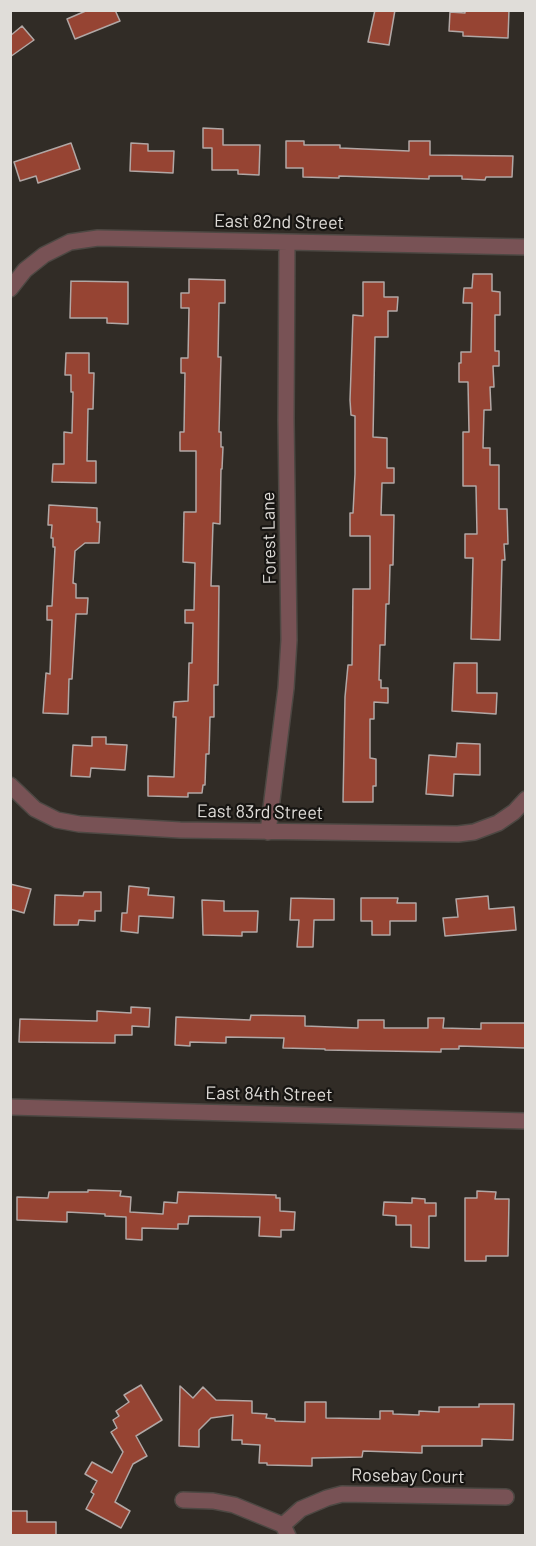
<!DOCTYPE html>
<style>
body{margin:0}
#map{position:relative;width:536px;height:1546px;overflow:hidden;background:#312c26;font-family:Barlow,sans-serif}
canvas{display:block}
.frame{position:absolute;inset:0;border:12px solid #e0ddd9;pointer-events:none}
</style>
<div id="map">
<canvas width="536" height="1546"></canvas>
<div class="frame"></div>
</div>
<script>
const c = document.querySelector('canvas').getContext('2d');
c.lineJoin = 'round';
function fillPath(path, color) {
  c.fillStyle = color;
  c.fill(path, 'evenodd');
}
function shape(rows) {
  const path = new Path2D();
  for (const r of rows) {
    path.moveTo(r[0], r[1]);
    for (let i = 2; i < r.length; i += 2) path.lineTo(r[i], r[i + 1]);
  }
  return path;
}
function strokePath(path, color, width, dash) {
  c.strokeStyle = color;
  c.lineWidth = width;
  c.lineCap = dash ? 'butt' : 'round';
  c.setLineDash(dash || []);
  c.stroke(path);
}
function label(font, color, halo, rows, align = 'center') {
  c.font = font + ' Barlow,sans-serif';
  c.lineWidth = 4.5;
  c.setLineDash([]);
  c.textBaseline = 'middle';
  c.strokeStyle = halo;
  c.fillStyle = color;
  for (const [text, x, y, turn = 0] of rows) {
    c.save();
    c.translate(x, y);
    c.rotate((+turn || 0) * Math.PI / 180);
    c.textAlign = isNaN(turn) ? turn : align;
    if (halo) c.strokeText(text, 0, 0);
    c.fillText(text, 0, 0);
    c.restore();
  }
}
const building = shape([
 [88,10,115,10,120,21,75,39,67,19,88,10],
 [375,10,395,10,389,45,368,42,375,10],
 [465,10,509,10,508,38,463,36,463,32,449,31,450,12,465,13,465,10],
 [22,26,34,40,10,57,10,36,22,26],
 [203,128,223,129,223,145,260,145,259,175,238,174,238,170,212,170,212,148,203,148,203,128],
 [286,141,304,141,304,145,340,145,340,148,409,151,409,141,430,141,430,155,513,156,512,177,486,177,485,180,462,179,462,176,429,176,429,179,339,176,339,178,303,177,303,168,286,168,286,141],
 [71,143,80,169,38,183,36,176,20,181,14,162,71,143],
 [131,143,148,144,148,151,174,151,173,173,130,171,131,143],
 [473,274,492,274,492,291,500,292,500,315,495,315,495,351,499,351,499,366,493,366,494,387,490,387,491,410,484,410,483,448,490,448,490,465,499,465,499,509,507,509,508,544,504,544,505,560,502,560,500,640,471,639,473,558,465,558,465,534,477,534,476,486,463,486,463,432,469,432,468,382,459,382,459,363,461,363,461,352,471,352,472,303,463,303,464,288,472,288,473,274],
 [189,279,225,280,225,303,219,303,218,357,221,357,219,432,221,432,221,447,223,447,222,469,221,469,220,524,213,523,211,586,219,586,218,685,214,685,214,717,210,717,209,754,206,754,205,785,203,785,202,793,188,793,188,797,148,796,148,776,174,777,176,717,173,717,174,702,188,701,189,663,192,663,193,623,185,623,185,610,194,610,195,563,183,562,184,512,196,512,196,451,180,451,180,432,184,432,185,373,181,373,181,358,188,358,189,308,181,308,181,293,189,293,189,279],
 [71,281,128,282,128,324,107,323,107,318,70,318,71,281],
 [363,282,384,282,384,297,398,297,397,311,388,311,388,337,375,337,373,437,387,438,387,468,394,468,394,483,382,483,381,515,394,515,393,565,390,565,389,604,386,604,385,645,380,645,379,680,381,680,381,688,388,688,388,703,374,702,374,719,370,719,370,758,376,759,376,786,373,786,373,802,343,802,345,697,348,665,352,665,353,589,370,589,370,536,350,536,350,513,353,513,355,474,355,416,351,415,350,400,353,315,363,316,363,282],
 [66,353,89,353,89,373,94,373,93,409,88,409,87,461,96,461,96,483,52,482,53,464,64,464,64,432,72,433,73,392,71,392,71,375,65,375,66,353],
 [49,505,97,508,97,522,100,522,99,543,85,543,75,551,73,583,76,584,76,598,88,598,87,614,76,614,72,679,69,679,68,714,43,713,46,673,50,674,52,620,47,620,47,606,52,606,55,547,53,547,53,538,51,538,52,525,48,525,49,505],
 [454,663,477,663,477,693,497,693,496,714,452,711,454,663],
 [92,737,106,737,106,744,127,745,125,770,91,768,90,777,71,776,73,745,92,746,92,737],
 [457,743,480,744,480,775,454,774,453,796,426,794,429,755,456,757,457,743],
 [10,884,31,889,24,913,10,909,10,884],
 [129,886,149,888,148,895,174,897,173,918,139,916,138,933,121,931,122,913,127,913,129,886],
 [84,892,101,892,101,911,95,911,95,921,79,920,78,925,54,925,55,895,83,896,84,892],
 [488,896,489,909,514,907,516,930,445,936,443,918,458,917,456,899,488,896],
 [291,898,334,899,334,920,314,920,313,947,297,947,299,920,290,920,291,898],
 [361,898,398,898,397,903,416,903,416,921,390,921,390,935,372,935,372,921,361,921,361,898],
 [202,900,224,901,224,911,258,911,257,932,242,932,242,936,203,935,202,900],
 [131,1007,150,1008,149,1027,132,1026,132,1035,115,1035,115,1043,19,1042,20,1019,97,1021,97,1011,131,1013,131,1007],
 [251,1015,305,1016,305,1026,358,1028,358,1020,384,1020,384,1028,428,1028,428,1018,444,1018,443,1028,481,1029,481,1023,525,1023,525,1048,459,1046,459,1049,441,1049,441,1052,325,1050,325,1049,283,1048,284,1038,226,1037,226,1043,190,1042,190,1046,175,1045,176,1017,250,1020,251,1015],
 [88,1190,121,1191,120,1196,131,1197,130,1212,163,1214,164,1202,177,1203,178,1192,276,1195,276,1198,280,1198,280,1211,295,1212,294,1230,281,1230,281,1237,259,1236,260,1217,189,1216,188,1224,178,1224,178,1229,142,1228,142,1240,126,1239,126,1217,105,1216,105,1214,67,1212,67,1222,17,1220,17,1197,48,1198,49,1192,88,1192,88,1190],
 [477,1191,496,1192,495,1199,509,1199,508,1256,486,1256,486,1261,465,1261,465,1198,477,1198,477,1191],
 [412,1198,425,1199,425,1203,436,1203,436,1216,429,1216,429,1248,411,1247,411,1225,396,1225,396,1216,383,1215,384,1202,412,1203,412,1198],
 [141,1385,162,1420,136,1436,147,1456,133,1464,115,1502,130,1511,121,1528,86,1509,94,1494,91,1492,97,1481,85,1474,92,1462,112,1473,123,1452,111,1432,117,1428,113,1420,119,1416,116,1411,129,1402,124,1395,141,1385],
 [180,1386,193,1398,203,1387,216,1400,252,1401,252,1413,267,1414,266,1418,275,1419,275,1421,305,1422,305,1402,326,1402,326,1418,380,1419,380,1411,393,1411,393,1414,419,1415,419,1411,439,1412,439,1407,479,1407,479,1404,514,1404,513,1440,482,1439,482,1446,422,1446,422,1453,363,1451,362,1457,312,1458,312,1466,267,1465,267,1463,259,1463,260,1445,242,1444,242,1440,232,1440,233,1415,211,1418,199,1430,199,1447,179,1446,180,1386],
 [10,1511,27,1511,27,1522,56,1522,56,1536,10,1536,10,1511]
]);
const minor = shape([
 [10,289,25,270,44,255,70,242,98,238,526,247],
 [10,785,35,809,57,820,79,824,180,830,458,834,474,832,498,823,514,812,526,799],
 [268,832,286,688,289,640,286,420,287,242],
 [10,1107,526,1121],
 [183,1500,213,1501,234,1505,283,1525,288,1536],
 [283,1525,301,1509,327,1498,342,1494,506,1497]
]);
const streetNames = [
 ["East 82nd Street",279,222,1],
 ["Forest Lane",269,538,-91],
 ["East 83rd Street",260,812,1],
 ["East 84th Street",269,1094,1],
 ["Rosebay Court",408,1476,1]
];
fillPath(building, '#964433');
strokePath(building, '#b1a7a5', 1.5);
strokePath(minor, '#4d4843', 18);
strokePath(minor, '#785255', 15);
label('18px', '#e0ddd9', '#171512', streetNames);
</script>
